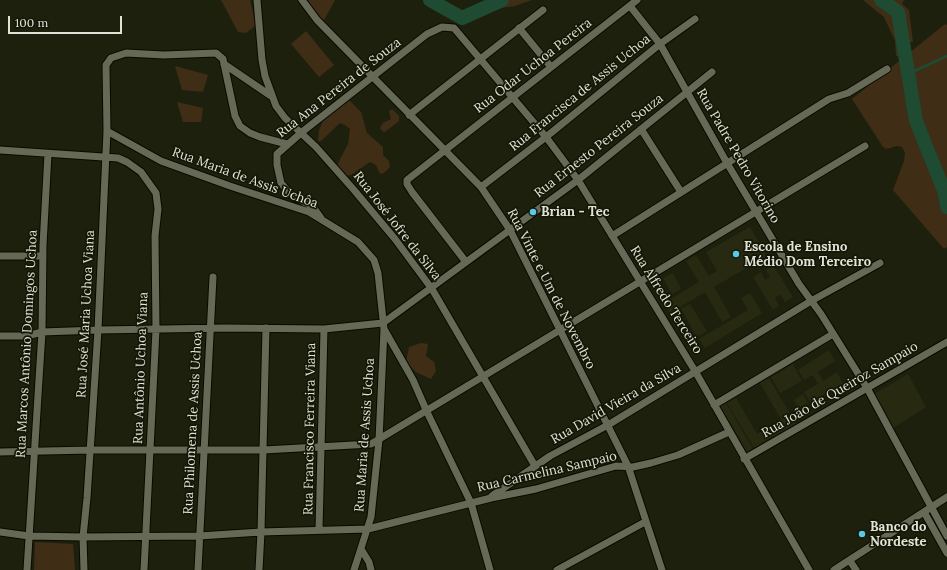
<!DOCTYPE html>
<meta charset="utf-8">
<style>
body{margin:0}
#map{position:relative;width:947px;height:570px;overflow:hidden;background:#1e200e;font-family:Lora,serif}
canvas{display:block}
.scale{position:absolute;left:8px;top:16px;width:114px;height:18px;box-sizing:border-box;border:2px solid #e1e3d7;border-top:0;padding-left:5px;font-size:12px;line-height:14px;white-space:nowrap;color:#e1e3d7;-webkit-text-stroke:3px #151706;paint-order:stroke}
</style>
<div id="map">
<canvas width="947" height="570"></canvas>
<div class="scale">100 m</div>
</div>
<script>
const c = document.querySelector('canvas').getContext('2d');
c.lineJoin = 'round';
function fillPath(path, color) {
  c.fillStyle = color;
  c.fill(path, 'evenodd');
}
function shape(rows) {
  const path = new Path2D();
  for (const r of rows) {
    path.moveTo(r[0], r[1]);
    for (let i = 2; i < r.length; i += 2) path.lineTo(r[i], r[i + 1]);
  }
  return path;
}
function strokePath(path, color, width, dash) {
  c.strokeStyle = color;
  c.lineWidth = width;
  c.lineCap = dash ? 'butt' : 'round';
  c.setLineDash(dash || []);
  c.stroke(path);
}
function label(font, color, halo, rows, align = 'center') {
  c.font = font + ' Lora,serif';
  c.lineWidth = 3.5;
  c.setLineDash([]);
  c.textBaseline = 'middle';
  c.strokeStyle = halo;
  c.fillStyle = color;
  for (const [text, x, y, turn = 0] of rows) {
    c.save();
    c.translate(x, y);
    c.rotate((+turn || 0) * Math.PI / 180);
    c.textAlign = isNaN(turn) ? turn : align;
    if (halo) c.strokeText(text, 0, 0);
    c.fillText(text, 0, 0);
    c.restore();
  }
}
const built = shape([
 [750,227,767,256,714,287,731,317,722,322,705,292,670,313,664,303,699,282,686,261,696,255,709,276,717,271,706,252],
 [773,265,793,297,785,302,780,294,775,298,779,306,773,310,753,277,761,272,765,280,770,277,766,270],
 [673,273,681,289,672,294,663,278],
 [750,293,762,313,705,348,699,339,748,310,741,298],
 [690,304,707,331,697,337,681,309],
 [829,350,835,361,818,372,823,381,837,372,843,384,810,402,804,392,818,384,813,375,804,380,798,370],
 [793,364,802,381,780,393,771,377],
 [908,374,926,407,893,428,874,394],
 [769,378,796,424,754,448,727,403,736,398,757,434,781,419,760,383],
 [803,394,808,403,798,408,794,400],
 [726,403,753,449,747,452,720,406]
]);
const green = shape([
 [221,0,250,0,256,25,246,33,238,32],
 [306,0,335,0,323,22],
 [491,0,532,0,515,6,500,8,491,2],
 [863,0,904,0,902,4,909,10,913,42,907,42,900,57,896,56,895,41,884,17],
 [945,24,947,25,947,247,944,249,893,190,904,161,905,153,902,147,896,146,887,149,883,147,852,99],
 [306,31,334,65,319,77,291,44],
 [175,66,208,75,203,92,182,90],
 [348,99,361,112,367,133,383,147,383,155,389,161,390,167,384,173,380,174,376,165,370,162,351,175,343,176,336,167,348,144,350,129,345,125,340,123,321,141,318,141,319,130,324,119],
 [177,102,203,108,201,122,183,122],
 [392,109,399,116,399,121,385,132,382,131,380,128,383,123,391,119,389,111],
 [421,343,428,344,426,356,434,362,436,371,431,379,416,372,406,362,409,347],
 [35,542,73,544,75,570,34,570]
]);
const stream = shape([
 [908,74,947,56]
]);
const river = shape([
 [430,0,462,18,502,0],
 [881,0,898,12,916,121,945,193,947,207]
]);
const street = shape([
 [257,0,262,60,265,76,276,106,285,118,316,147,354,190,395,239,432,289,535,466],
 [302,0,317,20,481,187,510,230,628,466,662,570],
 [630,6,660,44,727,163,799,284,821,314,867,388,947,536],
 [519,28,551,67],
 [224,64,271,96],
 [409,115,543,10],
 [641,129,681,192],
 [107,131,161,161,230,186,309,212,358,242,374,260,378,273,384,329,379,440,371,517,354,570],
 [0,150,118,158,127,162,141,172,156,193,158,209,155,236,156,330,144,570],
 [481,187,546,137,660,44,695,19],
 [321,218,313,207,291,195,281,183,277,165,277,154,302,132,427,34,442,27,454,28,546,137,578,180,695,371,809,570],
 [612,236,829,99,848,93,887,69],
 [0,256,43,256],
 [466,262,412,192,407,184,407,180,637,0],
 [384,329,413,380,427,412,471,503,490,570],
 [0,336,27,336,42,332,98,330,225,328,324,329,383,323,578,180,712,72],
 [714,405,833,334],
 [0,452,90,450,264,450,371,444,865,146],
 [744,459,947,342],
 [492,496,550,456,608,425,811,301,880,263],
 [924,512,947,553],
 [319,530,324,329],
 [0,532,29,536,83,537,199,536,261,532,266,328],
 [361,549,369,562,371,570],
 [850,561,856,570],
 [27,570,42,332,43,245,48,154],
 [84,570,83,537,87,498,98,330,107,131,106,65,111,58,126,53,164,55,216,53,223,59,235,116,240,126,250,133,260,137,287,144],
 [198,570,213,277],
 [259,570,261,532,368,529,491,498,536,489,616,466,633,467,651,463,678,455,729,432],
 [557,570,645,522],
 [834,570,947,497]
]);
const markers = [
 [533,212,4,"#5bc8e7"],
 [736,254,4,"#5bc8e7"],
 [862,534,4,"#5bc8e7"]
];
const streetNames = [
 ["Rua Odar Uchoa Pereira",533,66,-38],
 ["Rua Ana Pereira de Souza",339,88,-38],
 ["Rua Francisca de Assis Uchoa",580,93,-39],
 ["Rua Ernesto Pereira Souza",599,146,-38],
 ["Rua Padre Pedro Vitorino",738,156,60],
 ["Rua Maria de Assis Uchôa",245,178,20],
 ["Rua José Jofre da Silva",397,226,52],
 ["Rua Vinte e Um de Novembro",551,289,63],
 ["Rua Alfredo Terceiro",666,300,58],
 ["Rua José Maria Uchoa Viana",86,314,-87],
 ["Rua Marcos Antônio Domingos Uchoa",27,344,-87],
 ["Rua Antônio Uchoa Viana",141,368,-88],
 ["Rua João de Queiroz Sampaio",840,390,-30],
 ["Rua David Vieira da Silva",616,404,-30],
 ["Rua Philomena de Assis Uchoa",193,423,-87],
 ["Rua Francisco Ferreira Viana",310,429,-89],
 ["Rua Maria de Assis Uchoa",365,435,-86],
 ["Rua Carmelina Sampaio",547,472,-13]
];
const poiNames = [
 ["Brian - Tec",541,212],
 ["Escola de Ensino",744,247],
 ["Médio Dom Terceiro",744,262],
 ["Banco do",870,527],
 ["Nordeste",870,542]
];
fillPath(built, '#272a11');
fillPath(green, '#3f2d15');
strokePath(stream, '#1e4b32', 2.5);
strokePath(river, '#1e4b32', 14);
strokePath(street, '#080a00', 9);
strokePath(street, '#666955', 7);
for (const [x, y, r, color] of markers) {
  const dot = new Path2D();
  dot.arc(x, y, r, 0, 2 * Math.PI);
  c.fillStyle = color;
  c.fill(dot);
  strokePath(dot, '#151706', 1.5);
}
label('13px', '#e1e3d7', '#151706', streetNames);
label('bold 13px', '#e1e3d7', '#151706', poiNames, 'left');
</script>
